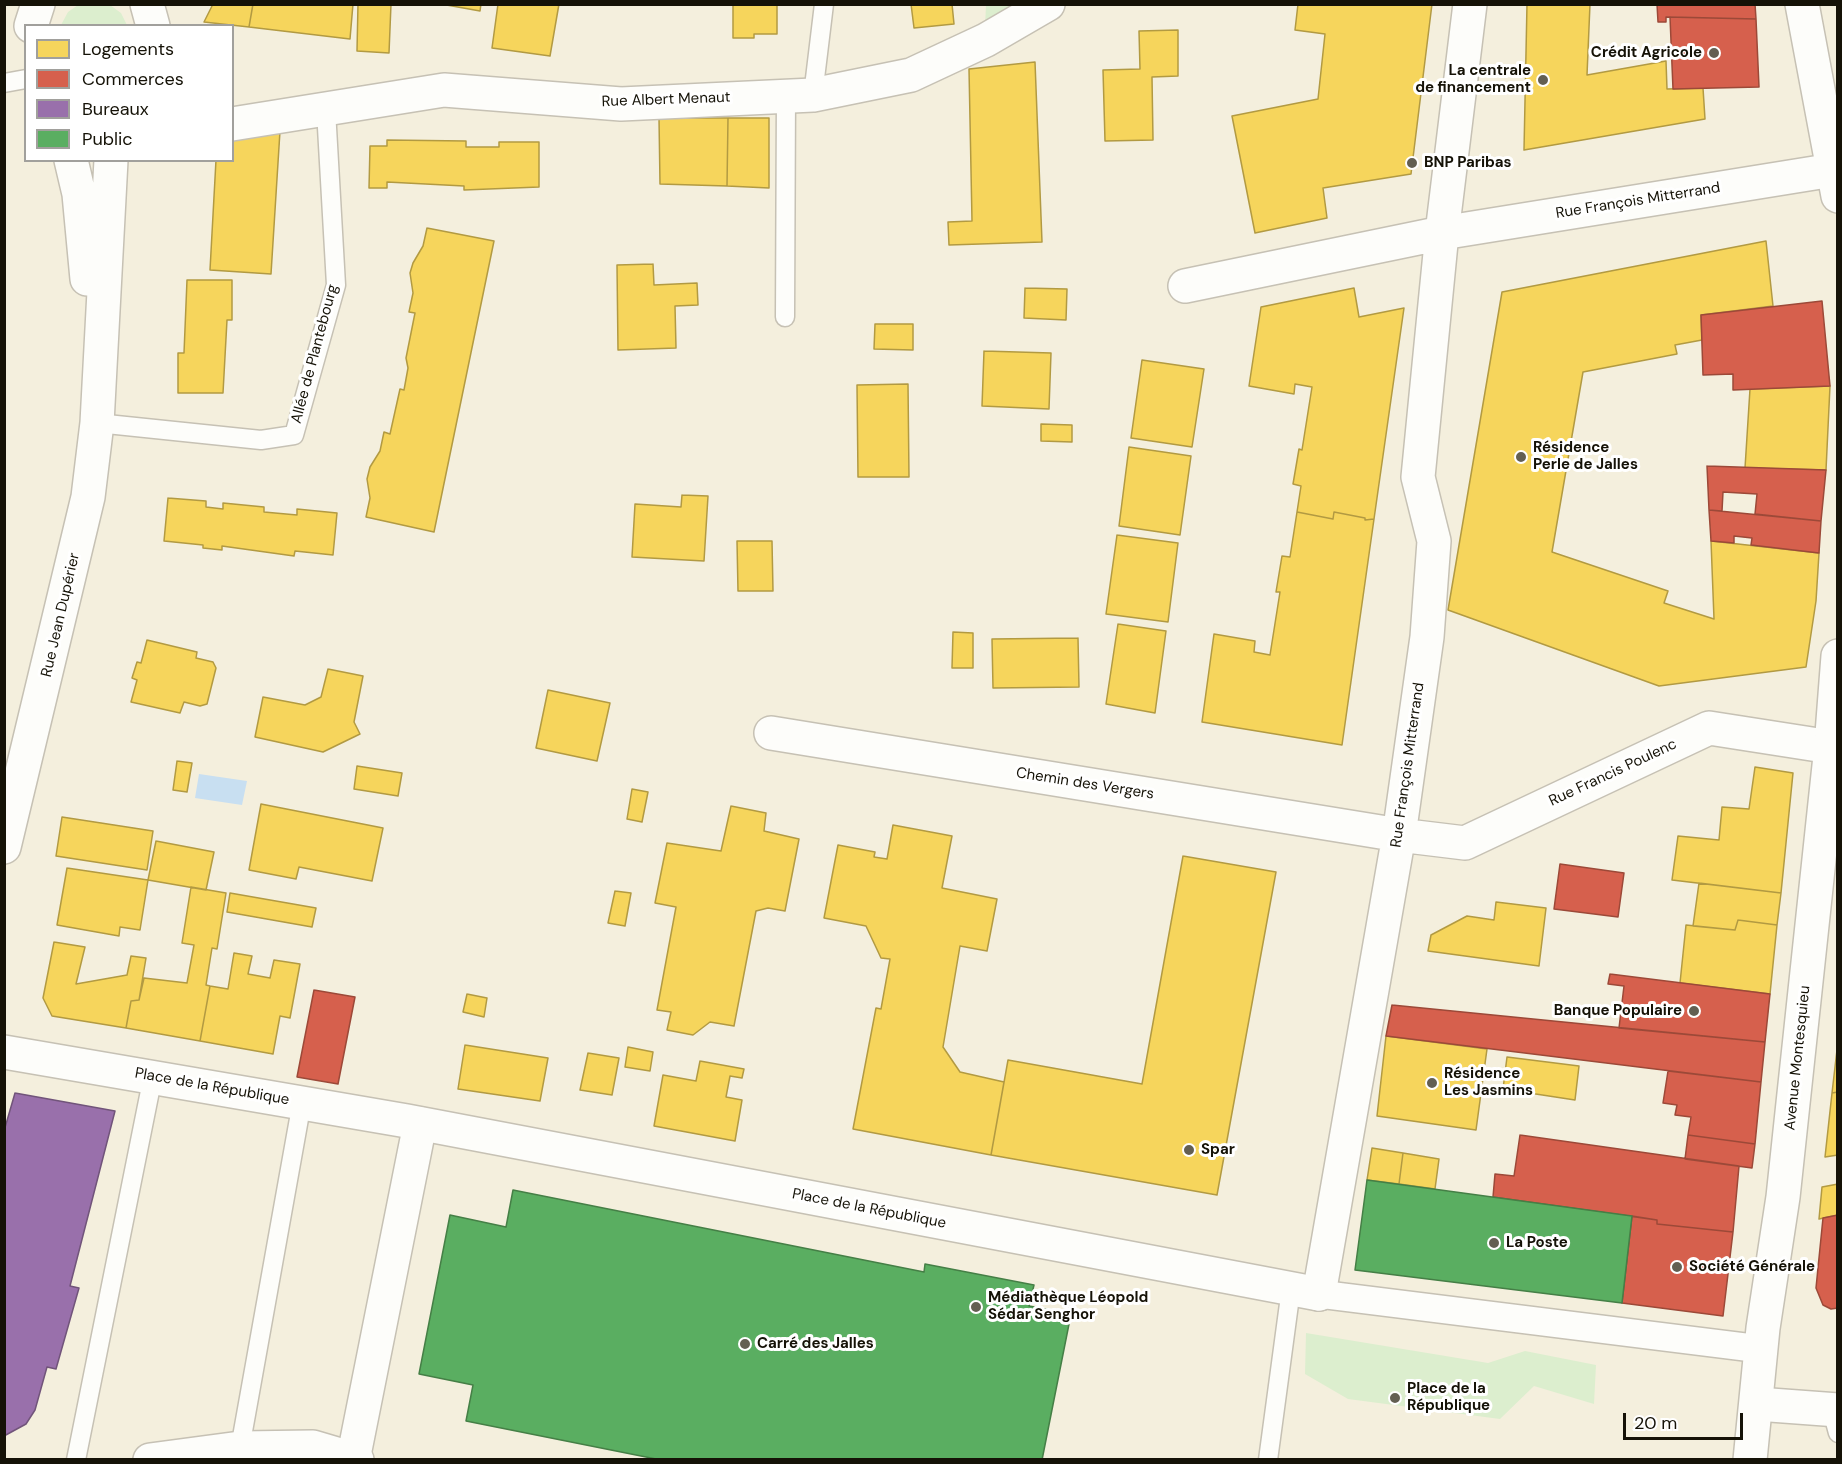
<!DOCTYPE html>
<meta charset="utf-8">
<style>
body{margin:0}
#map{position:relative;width:1842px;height:1464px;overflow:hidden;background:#f4efdd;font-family:"DM Sans",sans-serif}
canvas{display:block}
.frame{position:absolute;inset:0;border:6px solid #151207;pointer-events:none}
.legend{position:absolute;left:24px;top:24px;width:210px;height:138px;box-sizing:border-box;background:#fff;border:2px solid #a1a09c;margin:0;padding:8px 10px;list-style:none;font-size:18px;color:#151207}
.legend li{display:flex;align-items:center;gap:12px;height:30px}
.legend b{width:30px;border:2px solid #a1a09c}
.scale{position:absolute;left:1623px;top:1413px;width:120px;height:27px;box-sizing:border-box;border:3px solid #151207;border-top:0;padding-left:8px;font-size:18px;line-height:21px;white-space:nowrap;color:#151207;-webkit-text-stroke:4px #fff;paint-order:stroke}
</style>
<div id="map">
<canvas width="1842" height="1464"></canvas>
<div class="frame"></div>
<ul class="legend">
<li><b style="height:16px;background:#f6d55c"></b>Logements</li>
<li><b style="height:16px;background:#d6604d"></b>Commerces</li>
<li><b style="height:16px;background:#9970ab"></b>Bureaux</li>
<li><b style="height:16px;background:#5aae61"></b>Public</li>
</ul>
<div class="scale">20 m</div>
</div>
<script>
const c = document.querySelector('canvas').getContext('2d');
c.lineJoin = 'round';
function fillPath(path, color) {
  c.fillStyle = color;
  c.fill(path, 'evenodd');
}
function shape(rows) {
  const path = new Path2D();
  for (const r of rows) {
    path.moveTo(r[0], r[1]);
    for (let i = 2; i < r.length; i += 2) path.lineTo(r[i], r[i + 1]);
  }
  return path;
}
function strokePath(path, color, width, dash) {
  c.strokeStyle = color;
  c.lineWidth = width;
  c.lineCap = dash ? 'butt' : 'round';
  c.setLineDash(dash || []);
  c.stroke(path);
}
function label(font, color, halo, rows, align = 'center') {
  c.font = font + ' "DM Sans",sans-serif';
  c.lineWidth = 6;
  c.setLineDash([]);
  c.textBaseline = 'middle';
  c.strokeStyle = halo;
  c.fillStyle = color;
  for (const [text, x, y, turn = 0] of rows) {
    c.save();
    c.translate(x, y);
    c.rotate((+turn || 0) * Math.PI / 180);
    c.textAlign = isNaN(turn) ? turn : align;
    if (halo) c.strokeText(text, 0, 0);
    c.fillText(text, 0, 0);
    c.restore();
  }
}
const green = shape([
 [78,5,110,5,121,13,127,25,61,25,68,12],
 [986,5,1024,5,985,27],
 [1306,1333,1488,1363,1525,1351,1596,1365,1594,1404,1534,1386,1500,1419,1348,1399,1305,1374]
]);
const water = shape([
 [199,774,247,781,242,805,195,798]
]);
const homes = shape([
 [213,4,253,4,249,27,204,22,213,4],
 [253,4,353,4,350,39,249,27,253,4],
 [358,4,391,4,389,53,357,51,358,4],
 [441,4,481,4,480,11,441,4],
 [498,4,559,4,550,56,492,48,498,4],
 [733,4,777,4,777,34,754,34,754,38,733,38,733,4],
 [911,4,952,4,954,24,914,28,911,4],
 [1298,4,1432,4,1411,174,1323,188,1327,218,1255,233,1232,116,1318,99,1325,34,1295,30,1298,4],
 [1527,4,1590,4,1587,75,1666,61,1667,89,1703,88,1705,119,1524,150,1527,4],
 [1178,30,1178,76,1152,77,1153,140,1105,141,1103,70,1140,69,1139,31,1178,30],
 [1035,62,1042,242,949,245,948,222,972,221,969,69,1035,62],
 [659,118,728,118,727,186,660,184,659,118],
 [728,118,769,118,769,188,727,186,728,118],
 [280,131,271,274,210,270,216,160,232,160,232,140,280,131],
 [387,140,466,141,466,147,499,147,499,142,539,142,539,187,464,190,464,186,387,182,387,188,369,188,370,146,387,146,387,140],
 [427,228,494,241,434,532,366,517,370,498,367,479,370,467,380,451,384,432,390,434,400,389,404,390,408,368,406,358,415,313,409,312,413,293,410,273,413,263,423,246,427,228],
 [1766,241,1773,306,1701,315,1702,340,1675,345,1677,354,1583,372,1552,552,1668,591,1664,603,1714,619,1711,541,1819,553,1816,601,1806,667,1659,686,1448,610,1502,292,1766,241],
 [653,264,654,285,697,283,698,305,675,306,676,348,618,350,617,265,653,264],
 [187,280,232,280,232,320,227,320,223,393,178,393,178,353,184,353,187,280],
 [1025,288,1067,289,1066,320,1024,318,1025,288],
 [1354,288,1359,317,1404,308,1374,519,1365,520,1365,518,1334,512,1333,519,1297,512,1301,486,1293,484,1299,449,1302,450,1312,387,1295,384,1294,394,1249,386,1261,307,1354,288],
 [875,324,913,324,913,350,874,349,875,324],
 [984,351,1051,353,1049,409,982,406,984,351],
 [1142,360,1204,369,1192,447,1131,438,1142,360],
 [908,384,909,477,858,477,857,385,908,384],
 [1830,386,1826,470,1745,468,1750,389,1830,386],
 [1041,424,1072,425,1072,442,1041,441,1041,424],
 [1129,447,1191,456,1180,535,1119,526,1129,447],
 [682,495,708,496,704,561,632,557,635,504,681,507,682,495],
 [168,498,206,501,206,507,223,509,223,503,264,507,264,512,297,515,297,509,337,513,333,555,295,551,294,556,222,546,222,550,203,548,203,545,164,541,168,498],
 [1297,512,1333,519,1334,512,1365,518,1365,520,1374,519,1342,745,1202,722,1214,634,1255,641,1254,652,1270,655,1280,592,1276,592,1282,556,1290,557,1297,512],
 [1117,535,1178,543,1168,622,1106,614,1117,535],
 [737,541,772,541,773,591,738,591,737,541],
 [1118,624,1166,631,1155,713,1106,704,1118,624],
 [953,632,973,633,973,668,952,668,953,632],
 [1078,638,1079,687,993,688,992,639,1078,638],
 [147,640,197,652,196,658,213,662,216,668,207,704,200,706,184,702,180,713,131,702,137,680,132,678,137,662,141,663,147,640],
 [328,669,363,676,354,722,360,734,323,752,255,737,263,697,305,705,321,697,328,669],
 [548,690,610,703,597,761,536,748,548,690],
 [177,761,192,763,187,792,173,790,177,761],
 [357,766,402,773,398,796,354,789,357,766],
 [1755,767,1793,773,1781,893,1672,880,1678,836,1719,840,1722,807,1749,809,1755,767],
 [632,789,648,792,642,822,627,819,632,789],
 [261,804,383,828,372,881,299,867,296,879,249,870,261,804],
 [731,806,766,813,764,831,799,839,785,911,768,908,756,911,734,1026,710,1022,693,1035,667,1030,671,1012,657,1010,676,907,655,903,667,843,721,851,731,806],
 [62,817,153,831,147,870,56,856,62,817],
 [893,825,952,836,942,888,997,899,987,951,960,946,943,1047,960,1072,1004,1082,991,1155,853,1129,876,1008,881,1009,890,959,881,958,866,926,824,918,838,845,875,852,874,857,887,859,893,825],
 [156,841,214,852,206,890,148,880,156,841],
 [1183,856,1276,872,1217,1195,991,1155,1008,1060,1142,1084,1183,856],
 [67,868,148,880,140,930,120,927,119,936,57,925,67,868],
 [1699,883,1781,893,1777,925,1738,920,1735,930,1693,926,1699,883],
 [191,887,226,893,217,949,212,948,206,985,210,986,200,1041,126,1028,131,1001,139,1000,144,978,187,983,194,945,182,943,191,887],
 [615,891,631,893,625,926,608,923,615,891],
 [230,893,316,908,312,927,227,912,230,893],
 [1496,902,1546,908,1539,966,1428,951,1431,935,1467,916,1494,920,1496,902],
 [1738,920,1777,925,1770,994,1680,983,1686,925,1735,930,1738,920],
 [54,942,85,947,76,984,127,975,131,956,146,958,139,1000,131,1001,126,1028,52,1016,43,998,54,942],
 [234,953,252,956,248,974,270,978,274,960,300,964,290,1018,280,1016,273,1054,200,1041,210,986,228,989,234,953],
 [467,994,487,998,484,1017,463,1012,467,994],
 [1386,1036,1487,1049,1476,1130,1377,1116,1386,1036],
 [1838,1041,1838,1092,1832,1093,1838,1041],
 [465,1045,548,1058,540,1101,458,1089,465,1045],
 [628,1047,653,1052,650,1071,625,1067,628,1047],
 [588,1053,619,1058,612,1095,580,1090,588,1053],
 [1507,1057,1579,1066,1575,1100,1503,1089,1507,1057],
 [700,1061,744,1069,742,1078,730,1076,726,1097,742,1100,735,1141,654,1126,663,1075,696,1081,700,1061],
 [1838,1092,1838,1155,1825,1157,1832,1093,1838,1092],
 [1372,1148,1403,1153,1399,1184,1367,1180,1372,1148],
 [1403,1153,1439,1159,1435,1189,1399,1184,1403,1153],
 [1838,1184,1838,1215,1819,1219,1822,1187,1838,1184]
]);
const shops = shape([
 [1657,4,1755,4,1756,19,1666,17,1666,22,1658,22,1657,4],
 [1670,17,1756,19,1759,87,1673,89,1670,17],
 [1822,301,1830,386,1733,390,1733,374,1703,375,1701,315,1822,301],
 [1707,466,1826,470,1821,521,1755,514,1757,494,1723,492,1722,511,1709,510,1707,466],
 [1709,510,1821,521,1819,553,1751,545,1752,538,1734,536,1734,543,1711,541,1709,510],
 [1560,864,1624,873,1618,917,1554,909,1560,864],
 [1610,974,1770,994,1765,1042,1619,1028,1624,986,1608,984,1610,974],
 [314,990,355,997,338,1084,297,1077,314,990],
 [1392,1005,1765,1042,1761,1082,1386,1036,1392,1005],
 [1668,1071,1761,1082,1755,1144,1688,1135,1691,1117,1675,1115,1677,1105,1663,1103,1668,1071],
 [1520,1135,1739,1166,1733,1232,1657,1224,1657,1220,1493,1197,1495,1174,1514,1176,1520,1135],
 [1688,1135,1755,1144,1752,1168,1685,1159,1688,1135],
 [1838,1215,1838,1308,1831,1309,1823,1305,1816,1288,1823,1218,1838,1215],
 [1632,1216,1657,1220,1657,1224,1733,1232,1723,1316,1622,1303,1632,1216]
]);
const offices = shape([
 [15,1093,115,1111,70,1286,79,1288,56,1369,47,1367,35,1410,26,1424,4,1436,4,1131,15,1093]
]);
const public = shape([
 [1367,1180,1632,1216,1622,1303,1355,1270,1367,1180],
 [513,1190,924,1272,925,1264,1034,1285,1029,1306,1071,1314,1042,1460,661,1460,466,1421,473,1385,419,1374,450,1215,506,1227,513,1190]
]);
const service = shape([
 [4,83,26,79],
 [813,95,824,4],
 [785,317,786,95],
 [97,423,261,440,294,435,336,285,326,110],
 [1832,1411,1838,1433],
 [240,1448,302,1102],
 [76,1460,153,1076],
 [1268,1460,1291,1289]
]);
const pedestrian = shape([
 [1319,1294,1761,1349]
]);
const minor = shape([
 [232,124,444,90,621,104,813,95,911,75,986,40,1048,4],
 [1185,286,1442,233,1833,170],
 [771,733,1399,835,1465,843,1709,728,1831,747],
 [1319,1294,1399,835,1427,637,1434,541,1418,477,1442,233,1470,4],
 [1757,1404,1838,1410],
 [353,1460,420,1124]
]);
const tertiary = shape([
 [147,4,153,26],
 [31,26,38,4],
 [71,160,79,194,87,279],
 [4,847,88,497,97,423,111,160],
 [4,1052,407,1121,1319,1294],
 [150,1460,240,1448,313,1447,357,1460]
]);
const secondary = shape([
 [1802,4,1838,196],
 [1750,1460,1763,1328,1783,1197,1831,747,1838,656]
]);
const markers = [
 [1714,53,6,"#635f52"],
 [1543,80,6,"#635f52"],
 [1412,163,6,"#635f52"],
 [1521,457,6,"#635f52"],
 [1694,1011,6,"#635f52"],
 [1432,1083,6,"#635f52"],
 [1189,1150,6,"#635f52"],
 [1494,1243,6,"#635f52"],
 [1677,1267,6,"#635f52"],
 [976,1307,6,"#635f52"],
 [745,1344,6,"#635f52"],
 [1395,1398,6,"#635f52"]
];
const poiNames = [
 ["Crédit Agricole",1702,53,"right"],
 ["La centrale",1531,71,"right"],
 ["de financement",1531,88,"right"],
 ["BNP Paribas",1424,163],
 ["Résidence",1533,448],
 ["Perle de Jalles",1533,465],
 ["Banque Populaire",1682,1011,"right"],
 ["Résidence",1444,1074],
 ["Les Jasmins",1444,1091],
 ["Spar",1201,1150],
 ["La Poste",1506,1243],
 ["Société Générale",1689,1267],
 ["Médiathèque Léopold",988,1298],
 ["Sédar Senghor",988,1315],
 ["Carré des Jalles",757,1344],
 ["Place de la",1407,1389],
 ["République",1407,1406]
];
const streetNames = [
 ["Rue Albert Menaut",666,100,-2],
 ["Rue François Mitterrand",1638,201,-9],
 ["Allée de Plantebourg",315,354,-75],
 ["Rue Jean Dupérier",61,615,-77],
 ["Rue François Mitterrand",1408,765,-82],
 ["Rue Francis Poulenc",1613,773,-25],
 ["Chemin des Vergers",1085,784,9],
 ["Avenue Montesquieu",1798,1058,-84],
 ["Place de la République",212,1087,10],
 ["Place de la République",869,1209,11]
];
fillPath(green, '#dceece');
fillPath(water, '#c8dff1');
fillPath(homes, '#f6d55c');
strokePath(homes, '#b29a42', 1.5);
fillPath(shops, '#d6604d');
strokePath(shops, '#9c4938', 1.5);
fillPath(offices, '#9970ab');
strokePath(offices, '#71547a', 1.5);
fillPath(public, '#5aae61');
strokePath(public, '#457f46', 1.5);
strokePath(service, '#c6c1b4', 21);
strokePath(pedestrian, '#c6c1b4', 30);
strokePath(minor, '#c6c1b4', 36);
strokePath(tertiary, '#c6c1b4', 36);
strokePath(secondary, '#c6c1b4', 36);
strokePath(service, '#fdfdfa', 18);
strokePath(pedestrian, '#fdfdfa', 27);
strokePath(minor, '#fdfdfa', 33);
strokePath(tertiary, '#fdfdfa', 33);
strokePath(secondary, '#fdfdfa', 33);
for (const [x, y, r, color] of markers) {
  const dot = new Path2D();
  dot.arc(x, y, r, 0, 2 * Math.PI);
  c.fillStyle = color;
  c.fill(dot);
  strokePath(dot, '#fff', 2);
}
label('bold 15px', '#151207', '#fff', poiNames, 'left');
label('15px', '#151207', '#fff', streetNames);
</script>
